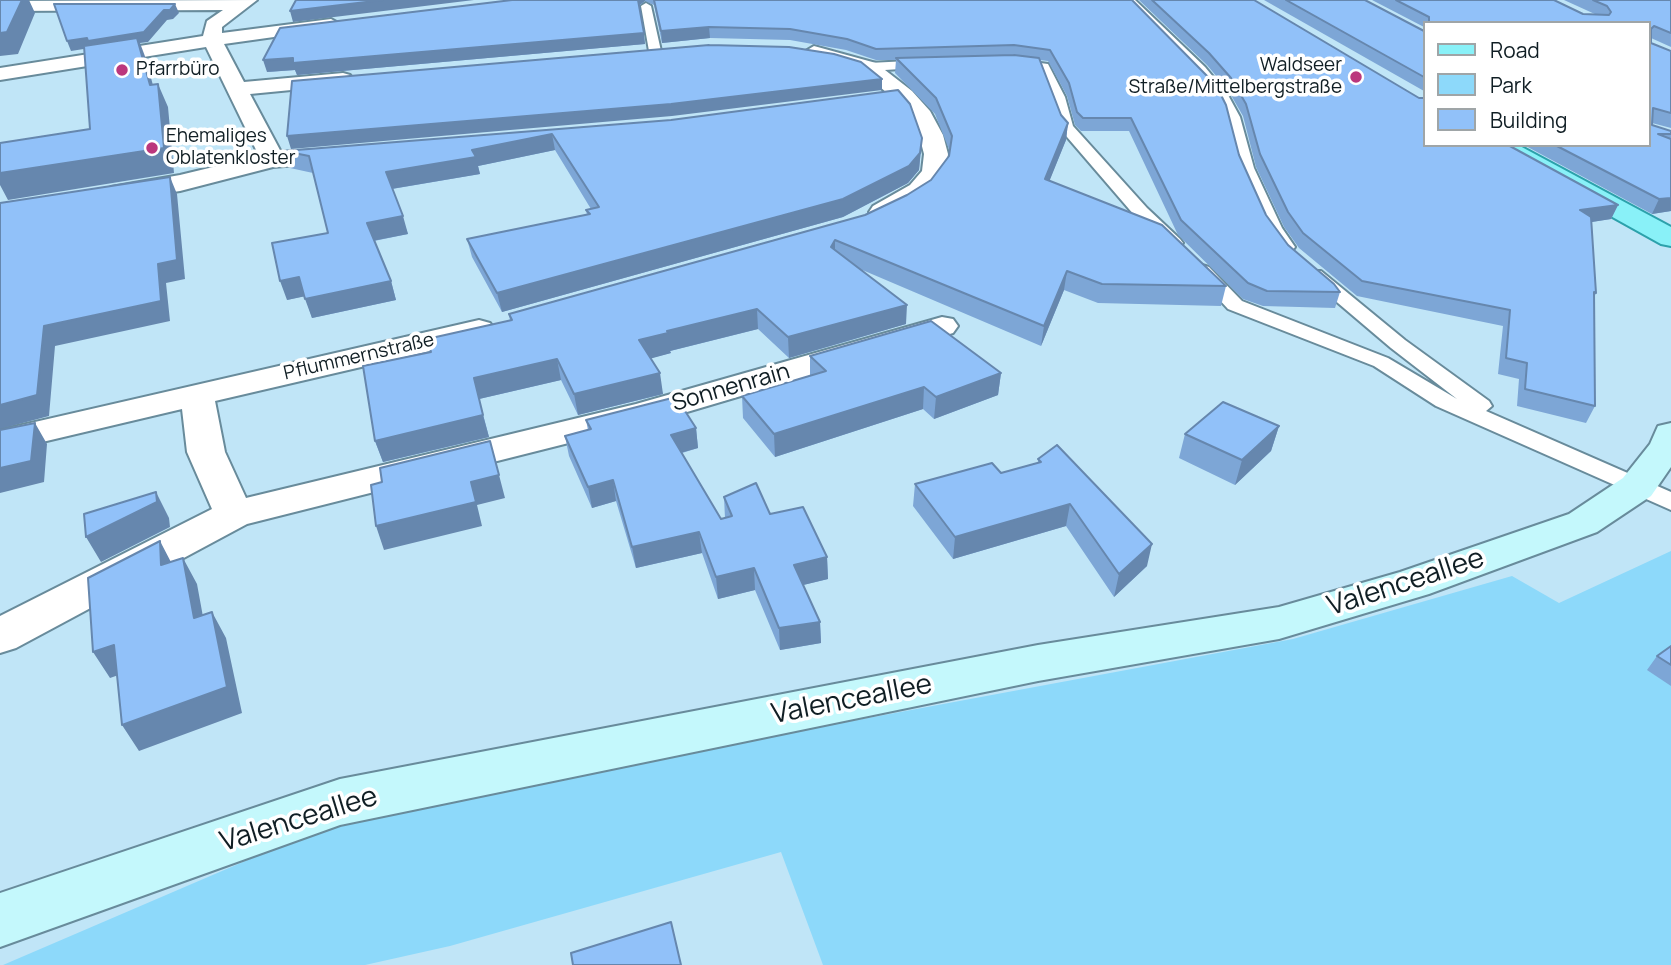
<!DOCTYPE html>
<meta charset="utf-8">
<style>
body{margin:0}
#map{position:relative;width:1671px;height:965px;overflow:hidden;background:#c0e5f7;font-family:Manrope,sans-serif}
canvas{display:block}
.legend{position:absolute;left:1423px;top:21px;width:228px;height:126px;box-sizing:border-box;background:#fff;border:2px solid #9fa5a7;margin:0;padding:9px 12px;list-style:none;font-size:21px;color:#101e24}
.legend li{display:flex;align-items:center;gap:14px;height:35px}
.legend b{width:35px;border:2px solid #9fa5a7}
</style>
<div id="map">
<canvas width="1671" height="965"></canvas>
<ul class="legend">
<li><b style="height:9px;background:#89f1f8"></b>Road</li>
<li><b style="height:19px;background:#8dd9fa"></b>Park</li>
<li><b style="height:19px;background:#91c1f9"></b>Building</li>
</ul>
</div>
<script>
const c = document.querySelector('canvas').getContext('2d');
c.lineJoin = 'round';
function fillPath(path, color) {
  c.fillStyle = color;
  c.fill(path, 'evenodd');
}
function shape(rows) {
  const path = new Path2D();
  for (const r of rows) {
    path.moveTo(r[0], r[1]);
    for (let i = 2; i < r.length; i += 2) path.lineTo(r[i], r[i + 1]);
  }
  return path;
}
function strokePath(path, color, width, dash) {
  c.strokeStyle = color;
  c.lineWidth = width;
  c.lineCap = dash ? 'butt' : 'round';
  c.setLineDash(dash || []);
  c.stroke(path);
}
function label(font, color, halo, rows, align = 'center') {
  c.font = font + ' Manrope,sans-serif';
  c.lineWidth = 7;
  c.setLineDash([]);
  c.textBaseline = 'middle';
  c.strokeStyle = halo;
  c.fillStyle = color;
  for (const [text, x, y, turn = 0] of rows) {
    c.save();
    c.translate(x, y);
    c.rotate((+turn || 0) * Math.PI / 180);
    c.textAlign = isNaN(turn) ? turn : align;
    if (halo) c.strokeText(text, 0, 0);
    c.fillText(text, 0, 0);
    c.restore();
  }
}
const green = shape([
 [1671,551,1671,965,823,965,781,852,450,946,365,965,3,965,357,813,1293,639,1512,576,1559,603]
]);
const lane = shape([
 [1124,0,1135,0,1205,67,1228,95,1240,117,1254,168,1282,228,1295,247,1292,251,1280,251,1264,228,1238,168,1226,117,1215,96,1195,73,1124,0],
 [646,3,651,6,661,51,655,55,649,51,641,6,646,3],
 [1010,59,1048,64,1065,97,1073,126,1147,208,1180,239,1183,243,1180,247,1168,247,1135,216,1061,130,1051,97,1039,70,1006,66,1004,63,1010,59],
 [928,60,932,61,932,67,869,71,863,67,869,63,928,60],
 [1202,265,1209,267,1242,301,1388,358,1457,399,1391,348,1305,275,1307,271,1321,271,1405,340,1489,401,1492,406,1486,411,1671,492,1671,510,1436,406,1374,366,1228,309,1193,271,1202,265]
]);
const street = shape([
 [257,0,222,27,222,33,331,19,340,24,331,29,224,44,244,82,343,73,350,75,353,79,350,83,343,85,250,94,281,152,337,149,345,151,349,156,345,161,273,167,180,191,120,200,111,197,107,192,111,187,180,175,259,156,206,47,0,80,0,68,203,36,207,21,223,10,0,11,0,1,257,0],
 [814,46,876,63,912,91,930,111,943,135,948,154,946,172,928,195,891,218,882,220,873,218,869,212,873,206,910,185,922,171,924,154,919,135,912,118,896,101,862,71,807,56,804,52,814,46],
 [942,317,953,319,958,326,953,333,660,420,247,524,16,648,0,653,0,616,212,509,187,452,182,409,0,452,0,430,479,320,490,323,495,330,490,337,215,401,225,452,246,498,636,404,942,317]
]);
const secondary = shape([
 [1671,423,1671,467,1651,496,1597,532,1429,594,1279,639,1038,681,340,825,0,947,0,893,340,779,1038,645,1279,607,1400,572,1569,514,1623,478,1650,444,1658,426,1671,423]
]);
const primary = shape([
 [1488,145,1518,145,1671,227,1671,246,1661,244,1492,150,1488,145]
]);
const wall = shape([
 [512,0,1132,0,1239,155,1266,215,1288,245,1340,292,1335,308,1263,306,1243,299,1178,235,1129,131,1081,131,1075,125,1067,96,1048,61,1040,60,1061,115,1068,123,1066,140,1049,181,1226,286,1221,306,1098,303,1064,290,1041,346,860,269,906,324,789,358,758,329,670,351,671,353,651,358,663,394,578,415,561,380,479,399,489,437,383,462,375,441,431,352,510,321,509,314,865,215,907,195,931,180,949,156,950,152,935,114,895,73,896,60,876,60,846,50,790,40,710,38,662,43,654,5,645,1,639,6,645,44,297,75,295,70,267,72],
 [1139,0,1254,0,1424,145,1618,205,1611,219,1591,222,1596,293,1594,298,1595,406,1586,423,1517,406,1519,379,1498,374,1503,326,1357,296,1299,248,1284,227,1256,167,1243,116,1228,90,1207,65],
 [1264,0,1365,0,1424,31,1424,91],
 [1372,0,1554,0,1583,14,1597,15,1564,0,1671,0,1671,47,1651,38,1651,43,1671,51,1671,128,1652,123,1652,125,1671,131,1671,211,1652,214,1524,145,1648,145,1648,23,1424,23,1424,27],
 [671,120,922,138,919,170,908,183,843,217,502,312,472,257,467,239,587,215,586,210,591,209,555,150,478,166,480,174,392,189,408,234,374,241,391,281,396,300,312,318,305,296,287,300,328,233,313,173,290,168,284,151],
 [810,356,1001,373,998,395,934,419,923,409,775,457,743,418,742,396,810,376],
 [586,420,696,428,698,448,682,453,721,519,725,518,724,497,770,514,827,557,828,579,803,585,820,622,821,643,780,650,755,590,718,599,702,553,636,568,616,501,592,508,569,456,565,436,588,430],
 [1279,426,1271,451,1235,485,1179,458,1185,434],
 [1038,459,1147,566,1114,597,1066,526,953,559,913,506,915,484,1001,473,1038,463],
 [1671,646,1671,686,1647,670,1657,656]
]);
const shadedWall = shape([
 [22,0,29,0,35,13,18,54,0,56,0,33],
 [383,0,474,0,293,22,290,11],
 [638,0,645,0,645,1,638,6],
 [175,4,179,13,173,19,167,20,148,42,140,43,146,59,159,108,90,48,71,51,67,41,87,38,164,10],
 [709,27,710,38,662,43,661,31],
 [644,33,645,44,297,75,295,70,267,72,263,60],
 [882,79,882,90,672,116,291,149,287,136],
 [158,84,168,107,174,173,8,200,0,185,0,173,164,148],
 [1068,123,1066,140,1043,197,1045,179],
 [552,134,555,150,478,166,480,174,391,189,386,172,472,150],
 [922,138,919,170,908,183,843,217,502,312,497,293],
 [170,177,177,194,185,279,166,283,170,321,55,346,49,416,0,429,0,405,44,326,158,264],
 [1671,198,1671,211,1652,214,1659,199],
 [1618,205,1611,219,1573,225,1580,210],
 [403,216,408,234,372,241,367,223],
 [835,240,835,259,831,247],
 [1067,271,1064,290,1041,346,1044,326],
 [299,277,306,296,287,300,280,281],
 [391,281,396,300,312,318,305,299],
 [907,305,906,324,789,358,788,337],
 [757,309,758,329,670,351,671,353,642,361,639,340,667,331],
 [557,359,561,380,479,399,474,378],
 [660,373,663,394,578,415,574,394],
 [1001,373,998,395,934,419,936,397],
 [924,387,923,409,775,457,774,434],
 [483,415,489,437,383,462,375,441],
 [35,423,47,444,44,482,0,493,0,468],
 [1279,426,1271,451,1235,485,1242,460],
 [696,428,698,448,673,455,671,435],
 [499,475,505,498,477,505,482,526,384,550,376,526,471,482],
 [613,480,616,501,592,508,588,487],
 [156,492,169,518,170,527,101,562,86,537],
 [1070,504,1066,526,953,559,955,537],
 [699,532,702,553,636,568,632,547],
 [160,541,173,566,161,565],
 [1152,544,1147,566,1114,597,1119,574],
 [827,557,828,579,795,587,794,565],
 [183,558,197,584,208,644,194,618],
 [754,568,755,590,718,599,716,577],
 [212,612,226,638,242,713,139,751,122,725],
 [820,622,821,643,780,650,779,628],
 [114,645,130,671,110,678,93,652]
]);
const building = shape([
 [0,0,22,0,7,32,0,33,0,0],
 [296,0,383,0,290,11,296,0],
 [512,0,638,0,644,33,293,63,293,58,263,60,280,28,512,0],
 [654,0,1132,0,1216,85,1226,105,1239,155,1266,215,1288,245,1334,284,1340,292,1267,291,1248,283,1181,220,1131,118,1083,118,1077,112,1069,83,1050,50,1014,45,876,49,847,39,790,29,709,27,661,31,654,0],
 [1152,0,1254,0,1419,98,1424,98,1424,145,1508,145,1618,205,1580,210,1591,217,1596,293,1594,292,1595,406,1525,389,1527,363,1506,358,1510,310,1362,281,1303,233,1288,212,1260,154,1246,104,1231,78,1209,53,1152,0],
 [1286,0,1365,0,1424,31,1424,77,1286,0],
 [1396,0,1554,0,1583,14,1609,15,1611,12,1607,6,1593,0,1671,0,1671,33,1654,26,1651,29,1651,43,1671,51,1671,113,1653,108,1652,125,1671,131,1671,134,1658,134,1671,139,1671,198,1659,199,1555,145,1648,145,1648,23,1429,23,1429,17,1396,0],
 [54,4,175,4,170,10,164,10,144,32,88,41,87,38,67,41,54,4],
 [137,38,150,85,158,84,164,148,0,173,0,143,90,129,84,46,137,38],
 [709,45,789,47,834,54,861,62,882,79,671,104,287,136,292,81,709,45],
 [1014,55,1039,58,1061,115,1068,123,1045,179,1162,225,1226,286,1102,284,1067,271,1044,326,835,240,831,247,907,305,788,337,757,309,667,331,668,333,639,340,660,373,574,394,557,359,474,378,483,415,375,441,363,366,431,352,427,339,512,320,509,314,865,215,907,195,931,180,949,156,952,136,936,98,896,58,1014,55],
 [898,90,910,104,922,138,920,153,909,166,843,199,497,293,467,239,590,214,586,210,599,207,552,134,472,150,476,157,386,172,403,216,367,223,391,281,305,299,299,277,280,281,272,243,328,233,309,156,284,151,671,120,898,90],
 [170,177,177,260,158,264,161,301,44,326,37,395,0,405,0,203,170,177],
 [931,321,1001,373,936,397,924,387,774,434,742,396,826,371,810,356,931,321],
 [676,397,696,428,671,435,721,519,732,516,724,497,756,483,770,514,803,507,827,557,794,565,820,622,779,628,754,568,716,577,699,532,632,547,613,480,588,487,565,436,591,429,586,420,676,397],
 [1223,402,1279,426,1242,460,1185,434,1223,402],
 [35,423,31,461,0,468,0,430,35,423],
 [490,441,499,475,471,482,476,502,376,526,371,485,382,482,380,468,490,441],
 [1057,445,1152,544,1119,574,1070,504,955,537,915,484,992,463,1001,473,1041,462,1038,459,1057,445],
 [156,492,157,502,86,537,84,514,156,492],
 [160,541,161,565,183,558,194,618,212,612,227,687,122,725,114,645,93,652,88,578,160,541],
 [1671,646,1671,665,1657,656,1671,646],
 [671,922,681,965,573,965,571,953,671,922]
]);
const markers = [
 [122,70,7,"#bb377d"],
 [1356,77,7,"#bb377d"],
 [152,148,7,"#bb377d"]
];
const farPoinames = [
 ["Waldseer",1342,66,"right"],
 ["Straße/Mittelbergstraße",1342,88,"right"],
 ["Pfarrbüro",136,70],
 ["Ehemaliges",166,137],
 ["Oblatenkloster",166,159]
];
const farStreetnames = [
 ["Pflummernstraße",359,357,-13]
];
const streetNames = [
 ["Sonnenrain",731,388,-16]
];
const nearStreetnames = [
 ["Valenceallee",1406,583,-18],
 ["Valenceallee",852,700,-11],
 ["Valenceallee",299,820,-17]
];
fillPath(green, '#8dd9fa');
strokePath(lane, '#688b9b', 4);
strokePath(street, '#688b9b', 4);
strokePath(secondary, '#688b9b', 4);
strokePath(primary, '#2ca1ab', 4);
fillPath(lane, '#fff');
fillPath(street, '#fff');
fillPath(secondary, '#c4f8fc');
fillPath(primary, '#89f1f8');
fillPath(wall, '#7da6d6');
fillPath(shadedWall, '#6687ae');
fillPath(building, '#91c1f9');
strokePath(building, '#6687ae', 2);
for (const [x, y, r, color] of markers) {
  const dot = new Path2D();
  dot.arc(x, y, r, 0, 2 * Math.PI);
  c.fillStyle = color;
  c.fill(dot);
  strokePath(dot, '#fff', 2.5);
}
label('19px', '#101e24', '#fff', farPoinames, 'left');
label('19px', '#101e24', '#fff', farStreetnames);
label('23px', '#101e24', '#fff', streetNames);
label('28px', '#101e24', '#fff', nearStreetnames);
</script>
